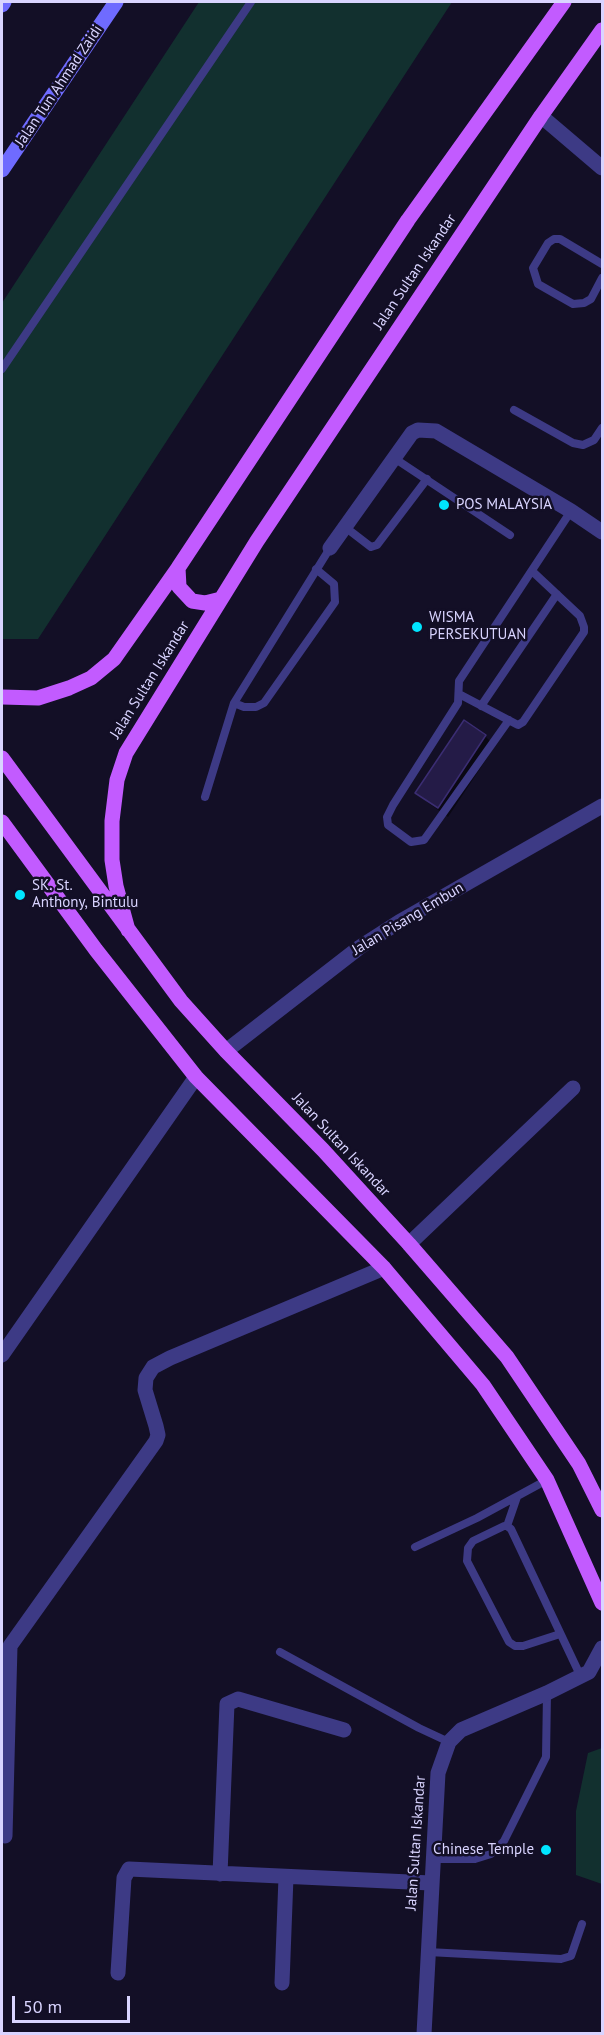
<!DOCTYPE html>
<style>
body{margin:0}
#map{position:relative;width:604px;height:2035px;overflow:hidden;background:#130f26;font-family:"PT Sans",sans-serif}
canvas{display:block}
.frame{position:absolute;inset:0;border:3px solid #d9d4ff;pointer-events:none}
.scale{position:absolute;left:12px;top:1996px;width:118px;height:27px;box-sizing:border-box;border:3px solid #d9d4ff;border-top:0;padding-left:8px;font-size:18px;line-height:21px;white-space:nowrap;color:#d9d4ff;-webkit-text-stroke:4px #130f26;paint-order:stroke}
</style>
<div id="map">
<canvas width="604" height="2035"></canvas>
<div class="frame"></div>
<div class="scale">50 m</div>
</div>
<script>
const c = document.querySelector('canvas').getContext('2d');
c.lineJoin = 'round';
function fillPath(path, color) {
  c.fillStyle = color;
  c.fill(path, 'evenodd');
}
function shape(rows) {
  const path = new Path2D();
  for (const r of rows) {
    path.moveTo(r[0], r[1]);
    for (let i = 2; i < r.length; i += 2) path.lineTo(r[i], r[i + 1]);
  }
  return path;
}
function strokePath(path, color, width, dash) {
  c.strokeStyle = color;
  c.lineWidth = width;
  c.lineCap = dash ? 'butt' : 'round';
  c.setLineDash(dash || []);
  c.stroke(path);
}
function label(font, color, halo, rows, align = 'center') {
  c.font = font + ' "PT Sans",sans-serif';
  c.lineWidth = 5;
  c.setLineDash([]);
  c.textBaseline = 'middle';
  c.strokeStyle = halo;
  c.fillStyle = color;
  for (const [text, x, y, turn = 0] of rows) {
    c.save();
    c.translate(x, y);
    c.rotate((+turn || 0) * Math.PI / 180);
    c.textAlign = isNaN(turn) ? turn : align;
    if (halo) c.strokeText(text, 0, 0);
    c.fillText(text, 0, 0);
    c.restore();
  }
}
const green = shape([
 [199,2,452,2,38,639,2,639,2,303],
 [602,1748,602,1884,576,1875,576,1811,588,1753]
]);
const shadow = shape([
 [485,736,495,746,448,817,427,802,417,792]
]);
const building = shape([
 [464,720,486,735,438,808,415,793,464,720]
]);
const lane = shape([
 [602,264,560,239,554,239,548,243,533,268,538,284,573,304,584,303,591,299,602,278],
 [2,369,251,2],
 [514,410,573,443,583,445,594,440,602,428],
 [394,458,510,535],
 [345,527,371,547,377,545,427,479],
 [459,694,518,725,523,722,584,632,584,627,580,616,532,571],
 [234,703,244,707,256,707,264,703,335,602,334,584,316,569],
 [481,706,557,594],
 [509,720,424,840,411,842,388,825,387,817,393,805,458,703,459,681,571,511],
 [205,797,234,703,330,548],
 [507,1526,517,1497],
 [415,1547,477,1518,547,1480],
 [560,1634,523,1646,515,1646,509,1642,467,1561,468,1548,473,1541,504,1526,507,1526,511,1529,581,1677],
 [280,1652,419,1728,449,1742],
 [432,1859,475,1859,491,1854,504,1841,546,1757,547,1693],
 [428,1952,561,1959,571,1956,582,1924]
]);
const street = shape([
 [541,116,602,168],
 [330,548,412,433,418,430,436,431,571,511,602,532],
 [226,1051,360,947,399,922,602,806],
 [409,1244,573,1088],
 [2,1355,196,1077],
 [589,1672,602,1648],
 [5,1836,10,1646,156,1441,158,1435,156,1426,145,1390,146,1378,153,1367,170,1358,384,1268],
 [220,1874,227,1704,238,1699,344,1730],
 [118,1973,124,1878,129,1869,431,1883],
 [282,1983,286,1877],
 [424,2034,438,1773,449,1742,461,1730,547,1693,589,1672]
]);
const secondary = shape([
 [2,5,4,2],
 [2,170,116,2]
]);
const primary = shape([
 [178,568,179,587,192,601,205,603,221,599],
 [2,697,38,698,69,688,91,678,114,659,178,568,408,220,564,2],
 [2,758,181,1001,226,1051,323,1150,409,1244,507,1357,579,1464,602,1510],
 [2,822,96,950,196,1077,384,1268,483,1385,547,1480,602,1603],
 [128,930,116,886,112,860,112,821,117,780,126,753,257,541,541,116,602,30]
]);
const markers = [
 [444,505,6,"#00e5ff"],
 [417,627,6,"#00e5ff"],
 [20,895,6,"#00e5ff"],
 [546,1850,6,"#00e5ff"]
];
const streetNames = [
 ["Jalan Tun Ahmad Zaidi",59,86,-56],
 ["Jalan Sultan Iskandar",415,272,-56],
 ["Jalan Sultan Iskandar",150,680,-58],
 ["Jalan Pisang Embun",408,919,-31],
 ["Jalan Sultan Iskandar",341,1145,47],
 ["Jalan Sultan Iskandar",416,1843,-86]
];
const poiNames = [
 ["POS MALAYSIA",456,505],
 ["WISMA",429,618],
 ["PERSEKUTUAN",429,635],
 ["SK. St.",32,886],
 ["Anthony, Bintulu",32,903],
 ["Chinese Temple",534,1850,"right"]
];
fillPath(green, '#12302f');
fillPath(shadow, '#0007');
fillPath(building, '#241b47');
strokePath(building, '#3b2d73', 1.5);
strokePath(lane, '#3d3a85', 8);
strokePath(street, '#3d3a85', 15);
strokePath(secondary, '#6f6bff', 15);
strokePath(primary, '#c25bff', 15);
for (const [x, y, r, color] of markers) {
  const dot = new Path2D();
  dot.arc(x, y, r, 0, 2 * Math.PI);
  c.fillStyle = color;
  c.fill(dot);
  strokePath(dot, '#130f26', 2);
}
label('15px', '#d9d4ff', '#130f26', streetNames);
label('15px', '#d9d4ff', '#130f26', poiNames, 'left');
</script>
